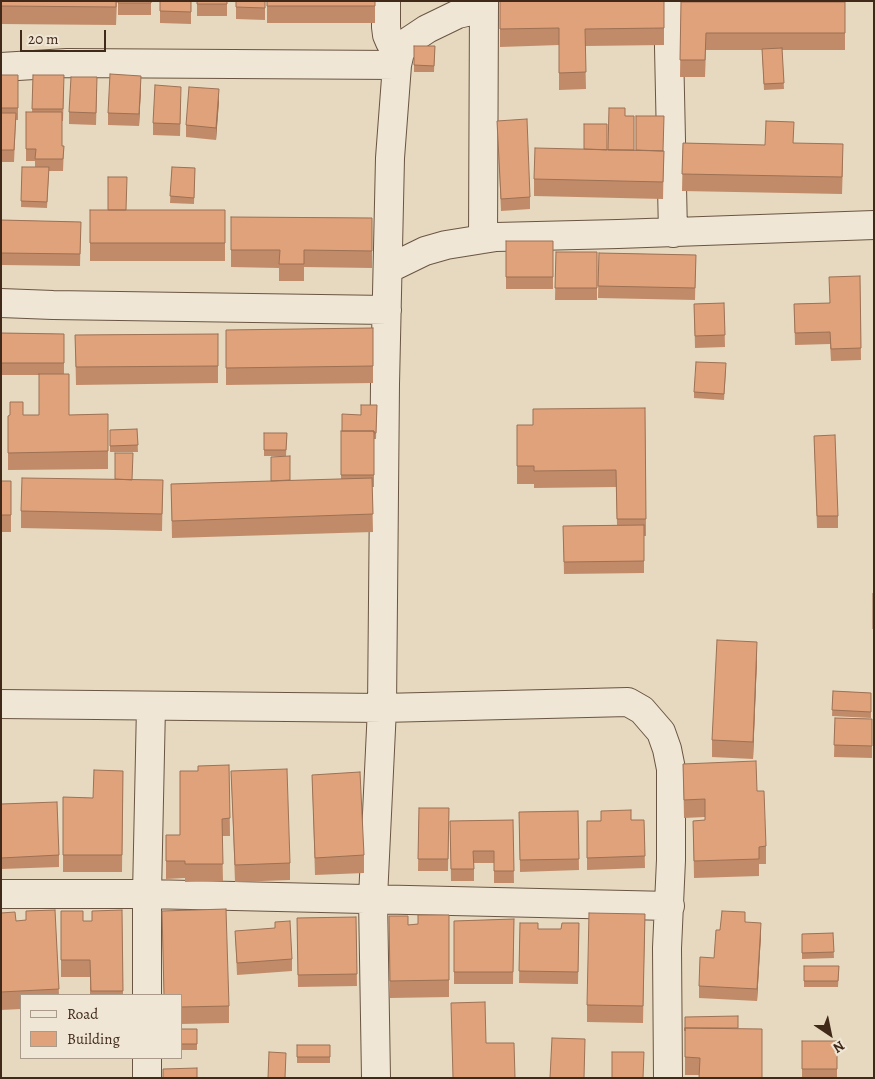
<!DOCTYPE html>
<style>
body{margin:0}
#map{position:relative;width:875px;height:1079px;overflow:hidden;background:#e6d9bf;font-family:Alegreya,serif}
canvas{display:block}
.frame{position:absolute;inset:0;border:2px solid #412919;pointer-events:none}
.legend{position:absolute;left:20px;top:994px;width:162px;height:65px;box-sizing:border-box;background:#efe6d5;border:1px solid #a99a8a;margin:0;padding:6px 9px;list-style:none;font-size:15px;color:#412919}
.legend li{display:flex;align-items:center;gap:10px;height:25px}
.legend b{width:25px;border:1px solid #a99a8a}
.north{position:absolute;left:805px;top:1009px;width:50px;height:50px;-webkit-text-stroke:4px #efe6d5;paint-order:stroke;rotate:146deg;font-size:14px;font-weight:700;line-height:20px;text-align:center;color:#412919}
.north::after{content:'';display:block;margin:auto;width:18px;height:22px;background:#412919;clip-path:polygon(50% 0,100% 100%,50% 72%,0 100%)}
.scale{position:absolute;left:20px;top:30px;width:86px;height:22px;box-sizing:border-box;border:2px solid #412919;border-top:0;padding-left:6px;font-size:15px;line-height:18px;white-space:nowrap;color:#412919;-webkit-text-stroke:4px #efe6d5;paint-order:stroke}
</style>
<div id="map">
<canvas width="875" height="1079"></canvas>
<div class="frame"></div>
<ul class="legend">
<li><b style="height:6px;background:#efe6d5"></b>Road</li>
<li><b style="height:14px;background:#e0a27a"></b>Building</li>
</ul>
<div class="north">N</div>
<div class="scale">20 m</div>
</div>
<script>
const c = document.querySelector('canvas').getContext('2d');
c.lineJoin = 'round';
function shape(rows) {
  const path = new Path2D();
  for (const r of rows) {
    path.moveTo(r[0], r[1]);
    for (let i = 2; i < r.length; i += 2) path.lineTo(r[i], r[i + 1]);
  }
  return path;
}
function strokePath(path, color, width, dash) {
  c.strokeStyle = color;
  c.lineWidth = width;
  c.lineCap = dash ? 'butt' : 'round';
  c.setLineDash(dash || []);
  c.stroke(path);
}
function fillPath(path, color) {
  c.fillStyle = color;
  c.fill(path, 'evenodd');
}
const street = shape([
 [386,1,386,27,387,35,390,42,400,52],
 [668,1,673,233],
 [1,67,67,63,397,65],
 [483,239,484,1],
 [388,269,425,251,446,245,496,237,618,234,874,225],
 [1,303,53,305,387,310],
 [1,704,382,708,628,702,642,710,661,732,667,749,671,769,671,860,667,948,668,1078],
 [1,894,147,894,670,906],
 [147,995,147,894,151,706],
 [147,1058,147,1078],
 [376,1078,373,898,382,708,385,384,390,158,397,65,400,52,409,41,427,29,458,14,484,8]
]);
const wall = shape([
 [1,1,117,1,116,25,1,24],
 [118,1,151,1,151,15,118,15],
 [160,1,191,1,191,24,160,23],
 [197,1,227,1,227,16,197,16],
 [236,1,265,1,265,20,236,19],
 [267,1,375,1,375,23,267,23],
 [500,1,664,28,664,45,585,46,586,89,559,90,559,45,500,47],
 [681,2,845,2,845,50,782,50,784,89,764,90,762,50,706,50,705,77,680,77],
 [414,46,435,46,434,72,414,72],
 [1,75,18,75,18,120,16,120,14,162,1,162],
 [33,75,64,87,63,121,62,121,62,146,64,146,63,171,49,171,47,208,21,207,22,167,35,167,35,161,26,161,26,112,32,112],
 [141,88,139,126,108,125,108,113],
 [97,89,96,125,69,124,69,112],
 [181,99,180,136,153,135,153,123],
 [219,101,216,140,186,137,186,125],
 [625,116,634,150,664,151,663,199,534,196,534,179,608,150],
 [497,121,530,197,530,209,501,211],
 [683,143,765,145,794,143,843,162,842,194,682,191],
 [172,167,195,168,194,204,170,203],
 [90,210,225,210,225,261,90,261],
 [231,217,372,218,372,268,304,267,304,281,279,281,279,268,231,267],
 [1,220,81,222,80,266,1,265],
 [506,241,553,241,553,289,506,289],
 [556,252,597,252,597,300,555,300],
 [599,253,696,255,695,300,598,298],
 [860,276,861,360,831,361,830,344,795,345,794,304,829,303],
 [724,303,725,347,695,348,694,304],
 [373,328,373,383,226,385,226,330],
 [1,333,64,334,64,374,69,415,108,414,108,469,8,470,8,416,39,415,39,375,1,375],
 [218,334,218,383,76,385,75,335],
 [726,369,724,400,694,398,694,392],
 [377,405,376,439,374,439,374,487,372,487,373,532,172,538,171,484,341,479,341,431,342,431,361,415],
 [645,408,646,536,644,536,644,573,564,574,563,526,617,525,616,487,534,488,534,484,517,484,517,425,533,425],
 [137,429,138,452,110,452,110,430],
 [264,433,287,433,286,456,264,456],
 [814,436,838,516,838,528,817,528],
 [163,480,162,531,21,528,21,511],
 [1,481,11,481,11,532,1,532],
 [757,659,753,759,712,757,712,740],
 [833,691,871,693,871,718,832,716],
 [835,718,872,719,872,758,834,757],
 [683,764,757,791,766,846,766,864,759,864,759,876,694,878,693,821,705,820,705,817,684,818],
 [229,765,230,836,222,836,223,881,185,882,185,878,166,879,166,835,180,835,198,771],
 [123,771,122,872,63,872,63,797,93,798],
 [231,771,290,863,290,880,235,882],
 [312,775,364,855,364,873,315,875],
 [1,804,59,855,59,867,1,869],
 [419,808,449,808,448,871,418,871],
 [578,811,579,870,520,872,519,812],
 [513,820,514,883,494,883,494,863,474,863,474,881,451,881,450,821],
 [644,820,645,868,587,870,587,821],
 [55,910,59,995,21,995,21,1009,1,1010,1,913,16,921,26,920,26,911],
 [122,910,123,995,90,995,90,977,61,977,61,911,83,921,92,921],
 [162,911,229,1006,229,1023,181,1024,181,995,164,995],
 [645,914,643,1023,587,1022,587,1005],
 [449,915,449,997,390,998,389,916,408,925,418,924],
 [356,917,357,986,298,987,297,918],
 [514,919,513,984,454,984,454,921],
 [745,922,761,935,757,1001,699,998,699,986,714,958,720,930],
 [520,923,538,929,561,929,579,923,578,984,519,983],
 [235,931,292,959,292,971,237,975],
 [833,933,834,958,802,959,802,934],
 [804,966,839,966,838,987,804,987],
 [738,1016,699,1075,685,1075,685,1035],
 [181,1029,197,1029,197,1050,181,1050],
 [802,1041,837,1041,837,1078,802,1078],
 [297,1045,330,1045,330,1063,297,1063]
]);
const shadedWall = shape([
 [141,76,141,88,139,126,139,114],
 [219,89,219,101,216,140,216,128],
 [757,642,757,659,753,759,753,742],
 [761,923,761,935,757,1001,757,989]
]);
const building = shape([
 [1,1,116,1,116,7,1,6,1,1],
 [118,1,151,1,151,3,118,3,118,1],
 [160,1,191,1,191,12,160,11,160,1],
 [197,1,227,1,227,4,197,4,197,1],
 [236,1,265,1,265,8,236,7,236,1],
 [267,1,375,1,375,6,267,6,267,1],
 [500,1,664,1,664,28,585,29,586,72,559,73,559,28,500,29,500,1],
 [681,2,845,2,845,33,706,33,705,60,680,60,681,2],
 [414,46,435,46,434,66,414,65,414,46],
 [782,48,784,83,764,84,762,49,782,48],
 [110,74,141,76,139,114,108,113,110,74],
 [1,75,18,75,18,108,1,108,1,75],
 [33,75,64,75,63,109,32,109,33,75],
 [71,77,97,77,96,113,69,112,71,77],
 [155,85,181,87,180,124,153,123,155,85],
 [189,87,219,89,216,128,186,125,189,87],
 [609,108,625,108,625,116,634,116,634,150,608,150,609,108],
 [26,112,62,112,62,146,64,146,63,159,35,159,36,149,26,149,26,112],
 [1,113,16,113,14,150,1,150,1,113],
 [636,116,664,116,663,151,636,150,636,116],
 [527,119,530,197,501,199,497,121,527,119],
 [766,121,794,122,793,143,843,144,842,177,682,174,683,143,765,145,766,121],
 [584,124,607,124,607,150,584,149,584,124],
 [535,148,664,151,663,182,534,179,535,148],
 [22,167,49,167,47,202,21,201,22,167],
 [172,167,195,168,194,198,170,196,172,167],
 [108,177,127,177,126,210,108,210,108,177],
 [90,210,225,210,225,243,90,243,90,210],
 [231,217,372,218,372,251,304,250,304,264,279,264,280,250,231,250,231,217],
 [1,220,81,222,80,254,1,253,1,220],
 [506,241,553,241,553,277,506,277,506,241],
 [556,252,597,252,597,288,555,288,556,252],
 [599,253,696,255,695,288,598,286,599,253],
 [860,276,861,348,831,349,830,332,795,333,794,304,830,303,829,277,860,276],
 [724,303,725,335,695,336,694,304,724,303],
 [373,328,373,366,226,368,226,330,373,328],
 [1,333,64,334,64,363,1,363,1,333],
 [218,334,218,366,76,367,75,335,218,334],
 [696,362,726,363,724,394,694,392,696,362],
 [39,374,69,374,69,415,108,414,108,451,8,453,8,416,10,415,10,402,23,402,23,415,39,415,39,374],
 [361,405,377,405,376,433,374,433,374,431,342,431,342,414,361,415,361,405],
 [645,408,646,519,617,519,616,470,534,471,534,466,517,466,517,425,533,425,533,409,645,408],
 [137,429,138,445,110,446,110,430,137,429],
 [341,431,374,431,374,475,341,475,341,431],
 [264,433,287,433,286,450,264,450,264,433],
 [835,435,838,516,817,516,814,436,835,435],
 [115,453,133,453,132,480,115,479,115,453],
 [290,456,290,480,271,481,271,457,290,456],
 [22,478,163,480,162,514,21,511,22,478],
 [372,478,373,514,172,521,171,484,372,478],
 [1,481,11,481,11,515,1,515,1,481],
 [644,525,644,561,564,562,563,526,644,525],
 [874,592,874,629,873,629,873,593,874,592],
 [717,640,757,642,753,742,712,740,717,640],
 [833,691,871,693,871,712,832,710,833,691],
 [835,718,872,719,872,746,834,745,835,718],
 [756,761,757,791,764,791,766,846,759,847,759,859,694,861,693,821,705,820,705,799,684,800,683,764,756,761],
 [229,765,230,818,222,819,223,864,185,864,185,861,166,861,166,835,180,835,180,771,198,771,198,766,229,765],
 [287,769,290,863,235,865,231,771,287,769],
 [94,770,123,771,122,855,63,855,63,797,93,798,94,770],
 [360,772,364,855,315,858,312,775,360,772],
 [57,802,59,855,1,858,1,804,57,802],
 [419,808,449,808,448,859,418,859,419,808],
 [631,810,631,820,644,820,645,856,587,858,587,821,601,821,601,811,631,810],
 [578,811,579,859,520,860,519,812,578,811],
 [513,820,514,871,494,871,494,851,473,851,474,869,451,869,450,821,513,820],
 [226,909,229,1006,181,1007,181,995,164,995,162,911,226,909],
 [55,910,59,989,1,992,1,913,15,912,16,921,26,920,26,911,55,910],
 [122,910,123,991,91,991,90,960,61,960,61,911,83,911,83,921,92,921,92,911,122,910],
 [722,911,745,912,745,922,761,923,757,989,699,986,700,957,714,958,716,930,720,930,722,911],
 [589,913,645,914,643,1006,587,1005,589,913],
 [418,915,449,915,449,980,390,981,389,916,408,916,408,925,418,924,418,915],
 [356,917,357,974,298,975,297,918,356,917],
 [514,919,513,972,454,972,454,921,514,919],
 [290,921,292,959,237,963,235,931,275,928,275,922,290,921],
 [520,923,538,923,538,929,561,929,562,923,579,923,578,972,519,971,520,923],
 [833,933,834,952,802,953,802,934,833,933],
 [804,966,839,966,838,981,804,981,804,966],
 [485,1002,486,1043,514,1043,515,1078,453,1078,451,1003,485,1002],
 [738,1016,738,1028,685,1028,685,1031,685,1017,738,1016],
 [685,1028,762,1029,762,1078,699,1078,700,1058,685,1057,685,1028],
 [181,1029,197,1029,197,1044,181,1044,181,1029],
 [552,1038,585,1039,584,1078,550,1078,552,1038],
 [802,1041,837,1041,837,1069,802,1069,802,1041],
 [297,1045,330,1045,330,1057,297,1057,297,1045],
 [269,1052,286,1053,285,1078,268,1078,269,1052],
 [612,1052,644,1052,643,1078,612,1078,612,1052],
 [197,1068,197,1078,163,1078,163,1069,197,1068]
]);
strokePath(street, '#6a5542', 30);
strokePath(street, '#efe6d5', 28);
fillPath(wall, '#c18b69');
fillPath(shadedWall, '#9d7155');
fillPath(building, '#e0a27a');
strokePath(building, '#9d7155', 1);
</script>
